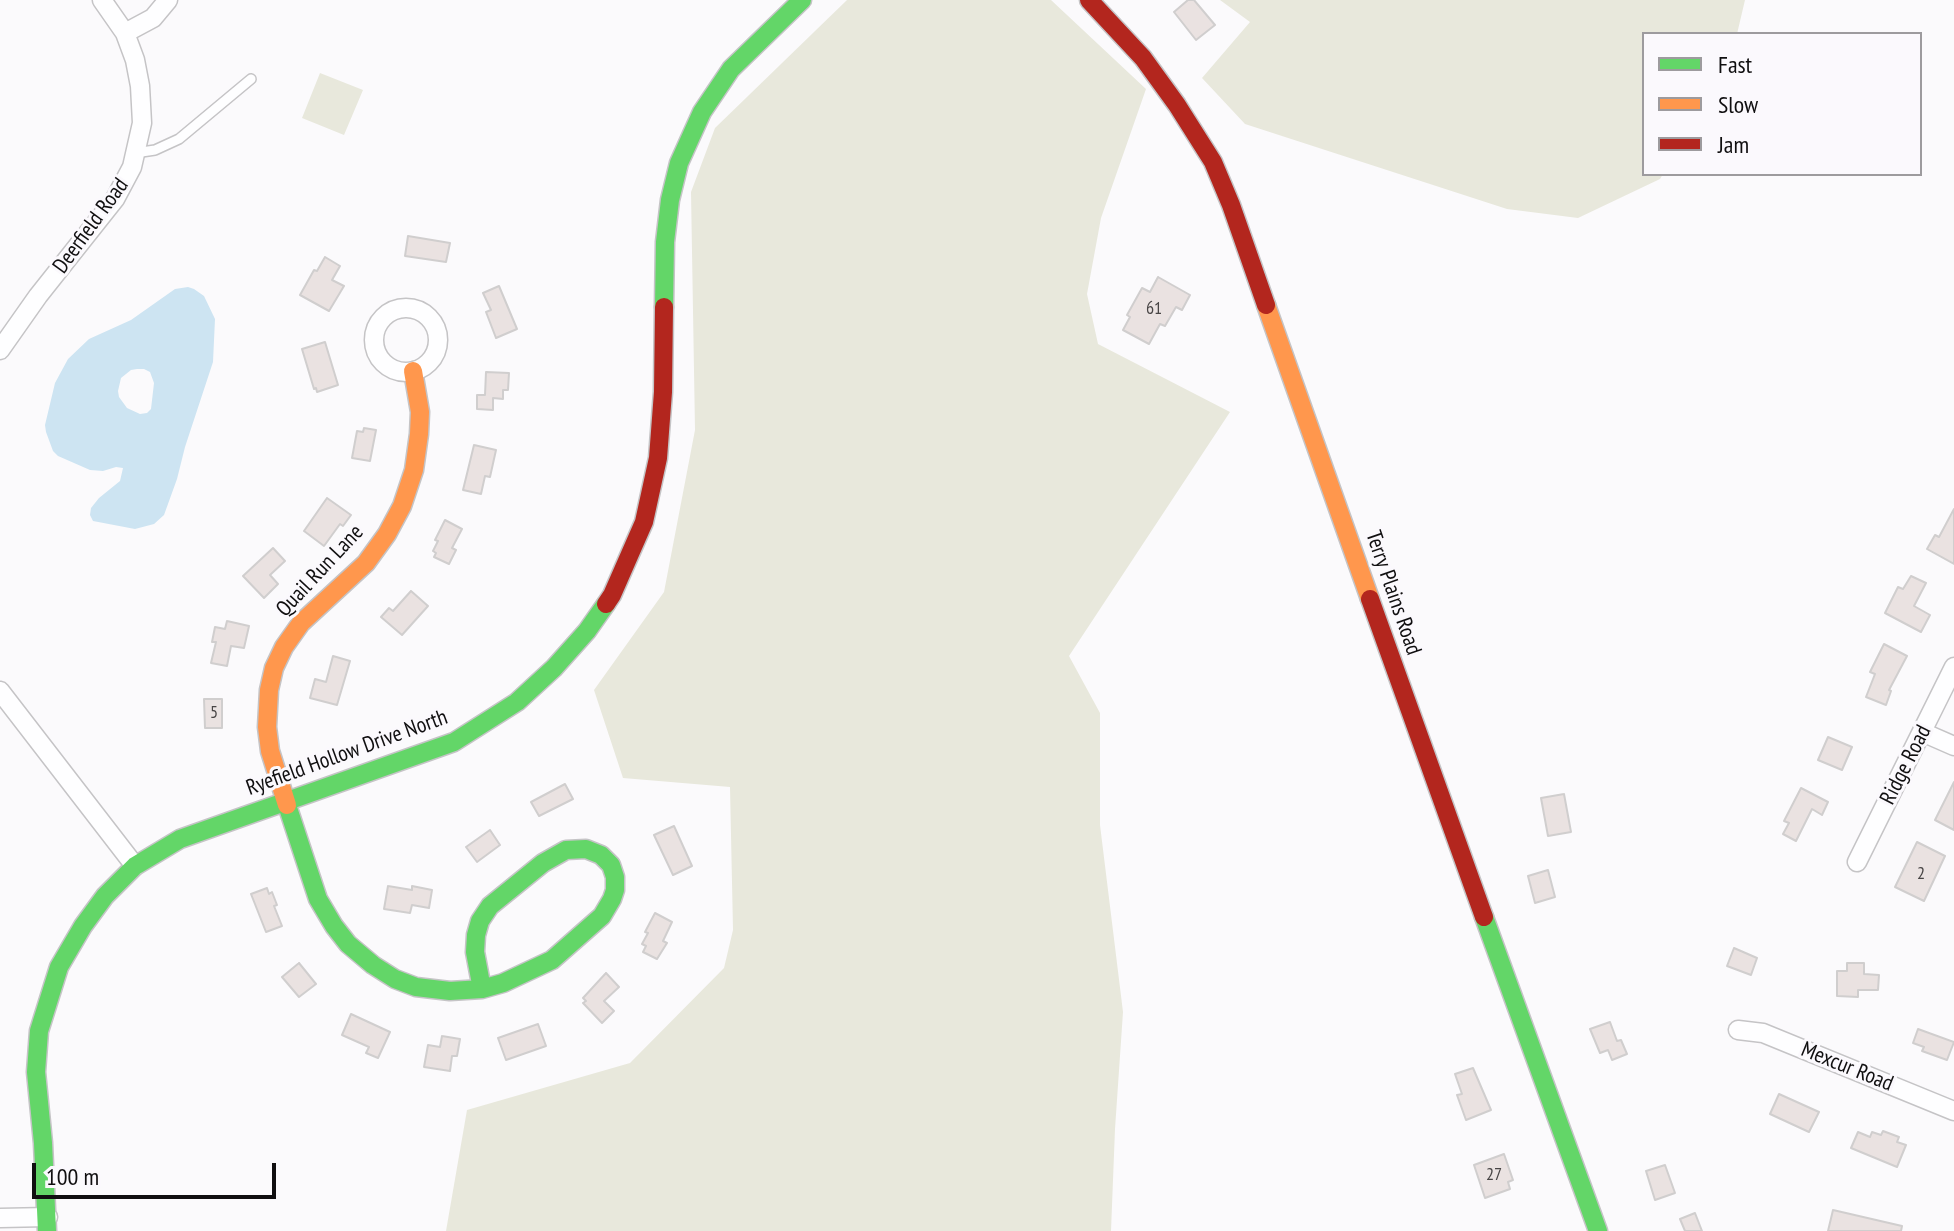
<!DOCTYPE html>
<style>
body{margin:0}
#map{position:relative;width:1954px;height:1231px;overflow:hidden;background:#fbfafc;font-family:"PT Sans Narrow",sans-serif}
canvas{display:block}
.legend{position:absolute;left:1642px;top:32px;width:280px;height:144px;box-sizing:border-box;background:#fbf9fd;border:2px solid #9d9b9e;margin:0;padding:10px 14px;list-style:none;font-size:24px;color:#100f10}
.legend li{display:flex;align-items:center;gap:16px;height:40px}
.legend b{width:40px;border:2px solid #9d9b9e}
.scale{position:absolute;left:32px;top:1163px;width:244px;height:36px;box-sizing:border-box;border:4px solid #100f10;border-top:0;padding-left:10px;font-size:24px;line-height:28px;white-space:nowrap;color:#100f10;-webkit-text-stroke:6px #fbf9fd;paint-order:stroke}
</style>
<div id="map">
<canvas width="1954" height="1231"></canvas>
<ul class="legend">
<li><b style="height:10px;background:#63d668"></b>Fast</li>
<li><b style="height:10px;background:#ff974d"></b>Slow</li>
<li><b style="height:10px;background:#b3261e"></b>Jam</li>
</ul>
<div class="scale">100 m</div>
</div>
<script>
const c = document.querySelector('canvas').getContext('2d');
c.lineJoin = 'round';
function fillPath(path, color) {
  c.fillStyle = color;
  c.fill(path, 'evenodd');
}
function shape(rows) {
  const path = new Path2D();
  for (const r of rows) {
    if (r.length === 3) {
      path.moveTo(r[0] + r[2], r[1]);
      path.arc(r[0], r[1], r[2], 0, 2 * Math.PI);
      continue;
    }
    path.moveTo(r[0], r[1]);
    for (let i = 2; i < r.length; i += 2) path.lineTo(r[i], r[i + 1]);
  }
  return path;
}
function strokePath(path, color, width, dash) {
  c.strokeStyle = color;
  c.lineWidth = width;
  c.lineCap = dash ? 'butt' : 'round';
  c.setLineDash(dash || []);
  c.stroke(path);
}
function label(font, color, halo, rows, align = 'center') {
  c.font = font + ' "PT Sans Narrow",sans-serif';
  c.lineWidth = 6;
  c.setLineDash([]);
  c.textBaseline = 'middle';
  c.strokeStyle = halo;
  c.fillStyle = color;
  for (const [text, x, y, turn = 0] of rows) {
    c.save();
    c.translate(x, y);
    c.rotate((+turn || 0) * Math.PI / 180);
    c.textAlign = isNaN(turn) ? turn : align;
    if (halo) c.strokeText(text, 0, 0);
    c.fillText(text, 0, 0);
    c.restore();
  }
}
const green = shape([
 [847,0,1051,0,1146,89,1101,218,1087,294,1098,344,1230,412,1069,656,1100,713,1100,825,1123,1012,1115,1129,1111,1231,446,1231,467,1110,630,1063,724,968,733,930,730,787,623,778,594,690,664,592,695,430,691,192,715,128],
 [1220,0,1745,0,1737,34,1644,34,1644,174,1663,174,1660,179,1578,218,1507,209,1245,124,1202,78,1250,22],
 [320,73,363,90,344,135,302,118]
]);
const water = shape([
 [188,287,194,289,204,296,215,319,213,362,185,447,177,479,164,515,154,524,135,529,93,521,90,515,91,508,99,498,120,481,123,468,116,467,103,471,90,470,58,456,53,451,46,432,45,425,55,383,68,359,89,339,131,320,175,289],
 [137,369,144,369,150,372,154,383,151,409,147,413,140,414,127,408,119,397,118,391,121,378,131,370]
]);
const building = shape([
 [1188,0,1194,0,1215,25,1196,40,1174,12,1188,0],
 [408,236,450,243,446,262,405,256,408,236],
 [325,257,340,266,332,280,344,286,329,311,300,295,314,270,317,271,325,257],
 [1158,277,1190,295,1182,310,1176,307,1165,326,1160,324,1149,344,1123,330,1130,317,1127,315,1142,288,1150,292,1158,277],
 [499,286,517,329,496,338,486,312,491,310,483,293,499,286],
 [325,342,338,385,317,392,316,388,314,389,302,349,325,342],
 [486,372,509,373,508,390,503,390,503,399,493,398,493,410,477,409,477,395,485,395,486,372],
 [364,428,376,430,370,461,352,458,357,431,363,432,364,428],
 [474,445,496,450,490,477,485,476,481,494,463,490,474,445],
 [327,498,351,515,343,526,340,524,324,546,304,531,327,498],
 [1954,509,1954,564,1927,549,1935,535,1939,537,1954,509],
 [445,520,462,529,452,548,456,550,449,564,434,557,436,553,433,551,438,541,435,540,445,520],
 [273,548,285,561,270,575,278,584,264,598,243,576,273,548],
 [1911,576,1926,583,1914,606,1930,615,1921,632,1885,613,1898,587,1903,589,1911,576],
 [411,591,428,606,402,635,381,617,389,608,393,611,411,591],
 [227,621,249,626,244,648,231,646,227,666,211,663,216,642,212,642,215,627,225,629,227,621],
 [1884,644,1907,656,1889,690,1891,691,1886,705,1866,697,1875,674,1870,672,1884,644],
 [333,656,350,661,337,705,310,698,315,679,326,682,333,656],
 [204,699,222,699,222,728,205,728,204,699],
 [1828,737,1852,747,1842,770,1818,760,1828,737],
 [1954,782,1954,830,1935,820,1954,782],
 [565,784,573,799,539,816,531,802,565,784],
 [1801,788,1828,802,1822,815,1812,809,1796,841,1783,834,1789,823,1784,821,1801,788],
 [1564,794,1571,832,1548,836,1541,798,1564,794],
 [674,826,692,866,673,875,654,835,674,826],
 [490,830,500,845,477,862,466,847,490,830],
 [1917,842,1945,856,1924,901,1895,887,1917,842],
 [1548,870,1555,897,1535,903,1528,876,1548,870],
 [388,886,412,890,412,886,432,890,429,908,412,905,410,913,384,909,388,886],
 [267,888,269,894,272,892,277,905,274,906,282,926,266,932,251,894,267,888],
 [655,913,672,922,663,941,667,943,657,959,643,952,646,946,642,944,648,933,645,932,655,913],
 [1734,948,1757,958,1751,975,1727,966,1734,948],
 [299,963,316,984,299,997,282,977,299,963],
 [1847,963,1864,963,1864,974,1879,975,1878,990,1858,990,1858,997,1837,996,1837,971,1847,971,1847,963],
 [606,973,619,987,604,1001,614,1011,602,1023,583,1003,586,1001,583,998,606,973],
 [351,1014,390,1032,378,1058,366,1053,369,1047,342,1035,351,1014],
 [1610,1022,1617,1041,1621,1040,1627,1054,1612,1060,1608,1050,1600,1053,1590,1029,1610,1022],
 [538,1024,546,1046,506,1060,498,1038,538,1024],
 [1918,1029,1954,1042,1947,1060,1922,1051,1924,1047,1913,1043,1918,1029],
 [442,1036,460,1039,457,1056,452,1056,450,1071,424,1067,428,1045,440,1047,442,1036],
 [1473,1068,1491,1110,1466,1120,1457,1095,1462,1094,1455,1074,1473,1068],
 [1779,1094,1819,1112,1809,1132,1770,1114,1779,1094],
 [1883,1131,1899,1137,1897,1142,1906,1145,1897,1167,1851,1148,1858,1132,1870,1137,1872,1132,1881,1135,1883,1131],
 [1504,1154,1513,1180,1508,1182,1510,1189,1485,1198,1474,1165,1504,1154],
 [1665,1165,1675,1193,1655,1200,1646,1171,1665,1165],
 [1833,1210,1902,1226,1901,1231,1828,1231,1833,1210],
 [1695,1213,1702,1231,1685,1231,1680,1219,1695,1213]
]);
const lane = shape([
 [135,153,155,150,179,139,251,79]
]);
const street = shape([
 [125,33,153,18,168,0],
 [406,340,32],
 [0,350,38,296,115,199,132,167,142,123,140,86,135,60,125,33,102,0],
 [0,691,135,866],
 [1922,732,1954,746],
 [1857,862,1954,667],
 [1738,1030,1763,1033,1954,1111],
 [0,1218,48,1217]
]);
const fast = shape([
 [664,307,665,242,670,200,679,163,702,112,731,69,802,0],
 [287,805,318,899,334,926,348,944,373,965,395,979,416,987,450,991,482,989,503,983,552,960,602,916,612,899,615,890,615,877,611,865,601,855,586,849,566,850,543,863,490,906,480,921,476,935,475,952,482,989],
 [1484,917,1598,1231],
 [47,1231,43,1143,36,1072,39,1031,59,967,83,926,105,896,135,866,180,839,454,742,517,702,554,668,587,631,606,604]
]);
const slow = shape([
 [1266,305,1370,599],
 [287,805,270,751,267,727,269,690,274,668,284,647,301,623,366,563,387,534,402,506,414,470,419,434,420,412,413,371]
]);
const jam = shape([
 [1089,0,1143,58,1177,105,1213,162,1231,205,1266,305],
 [1370,599,1484,917],
 [606,604,612,595,644,522,658,458,663,392,664,307]
]);
const numberNames = [
 ["61",1154,309],
 ["5",214,713],
 ["2",1921,874],
 ["27",1494,1175]
];
const streetNames = [
 ["Deerfield Road",91,226,-54],
 ["Quail Run Lane",320,571,-47],
 ["Terry Plains Road",1393,593,71],
 ["Ryefield Hollow Drive North",347,753,-20],
 ["Ridge Road",1906,765,-63],
 ["Mexcur Road",1847,1067,22]
];
fillPath(green, '#e8e8dc');
fillPath(water, '#cde4f2');
fillPath(building, '#eae2e1');
strokePath(building, '#d0cece', 2);
strokePath(lane, '#c5c4c6', 12);
strokePath(street, '#c5c4c6', 21);
strokePath(fast, '#c5c4c6', 21);
strokePath(slow, '#c5c4c6', 21);
strokePath(jam, '#c5c4c6', 21);
strokePath(lane, '#fefeff', 9);
strokePath(street, '#fefeff', 18);
strokePath(fast, '#63d668', 18);
strokePath(slow, '#ff974d', 18);
strokePath(jam, '#b3261e', 18);
label('18px', '#484545', null, numberNames);
label('22px', '#100f10', '#fbf9fd', streetNames);
</script>
